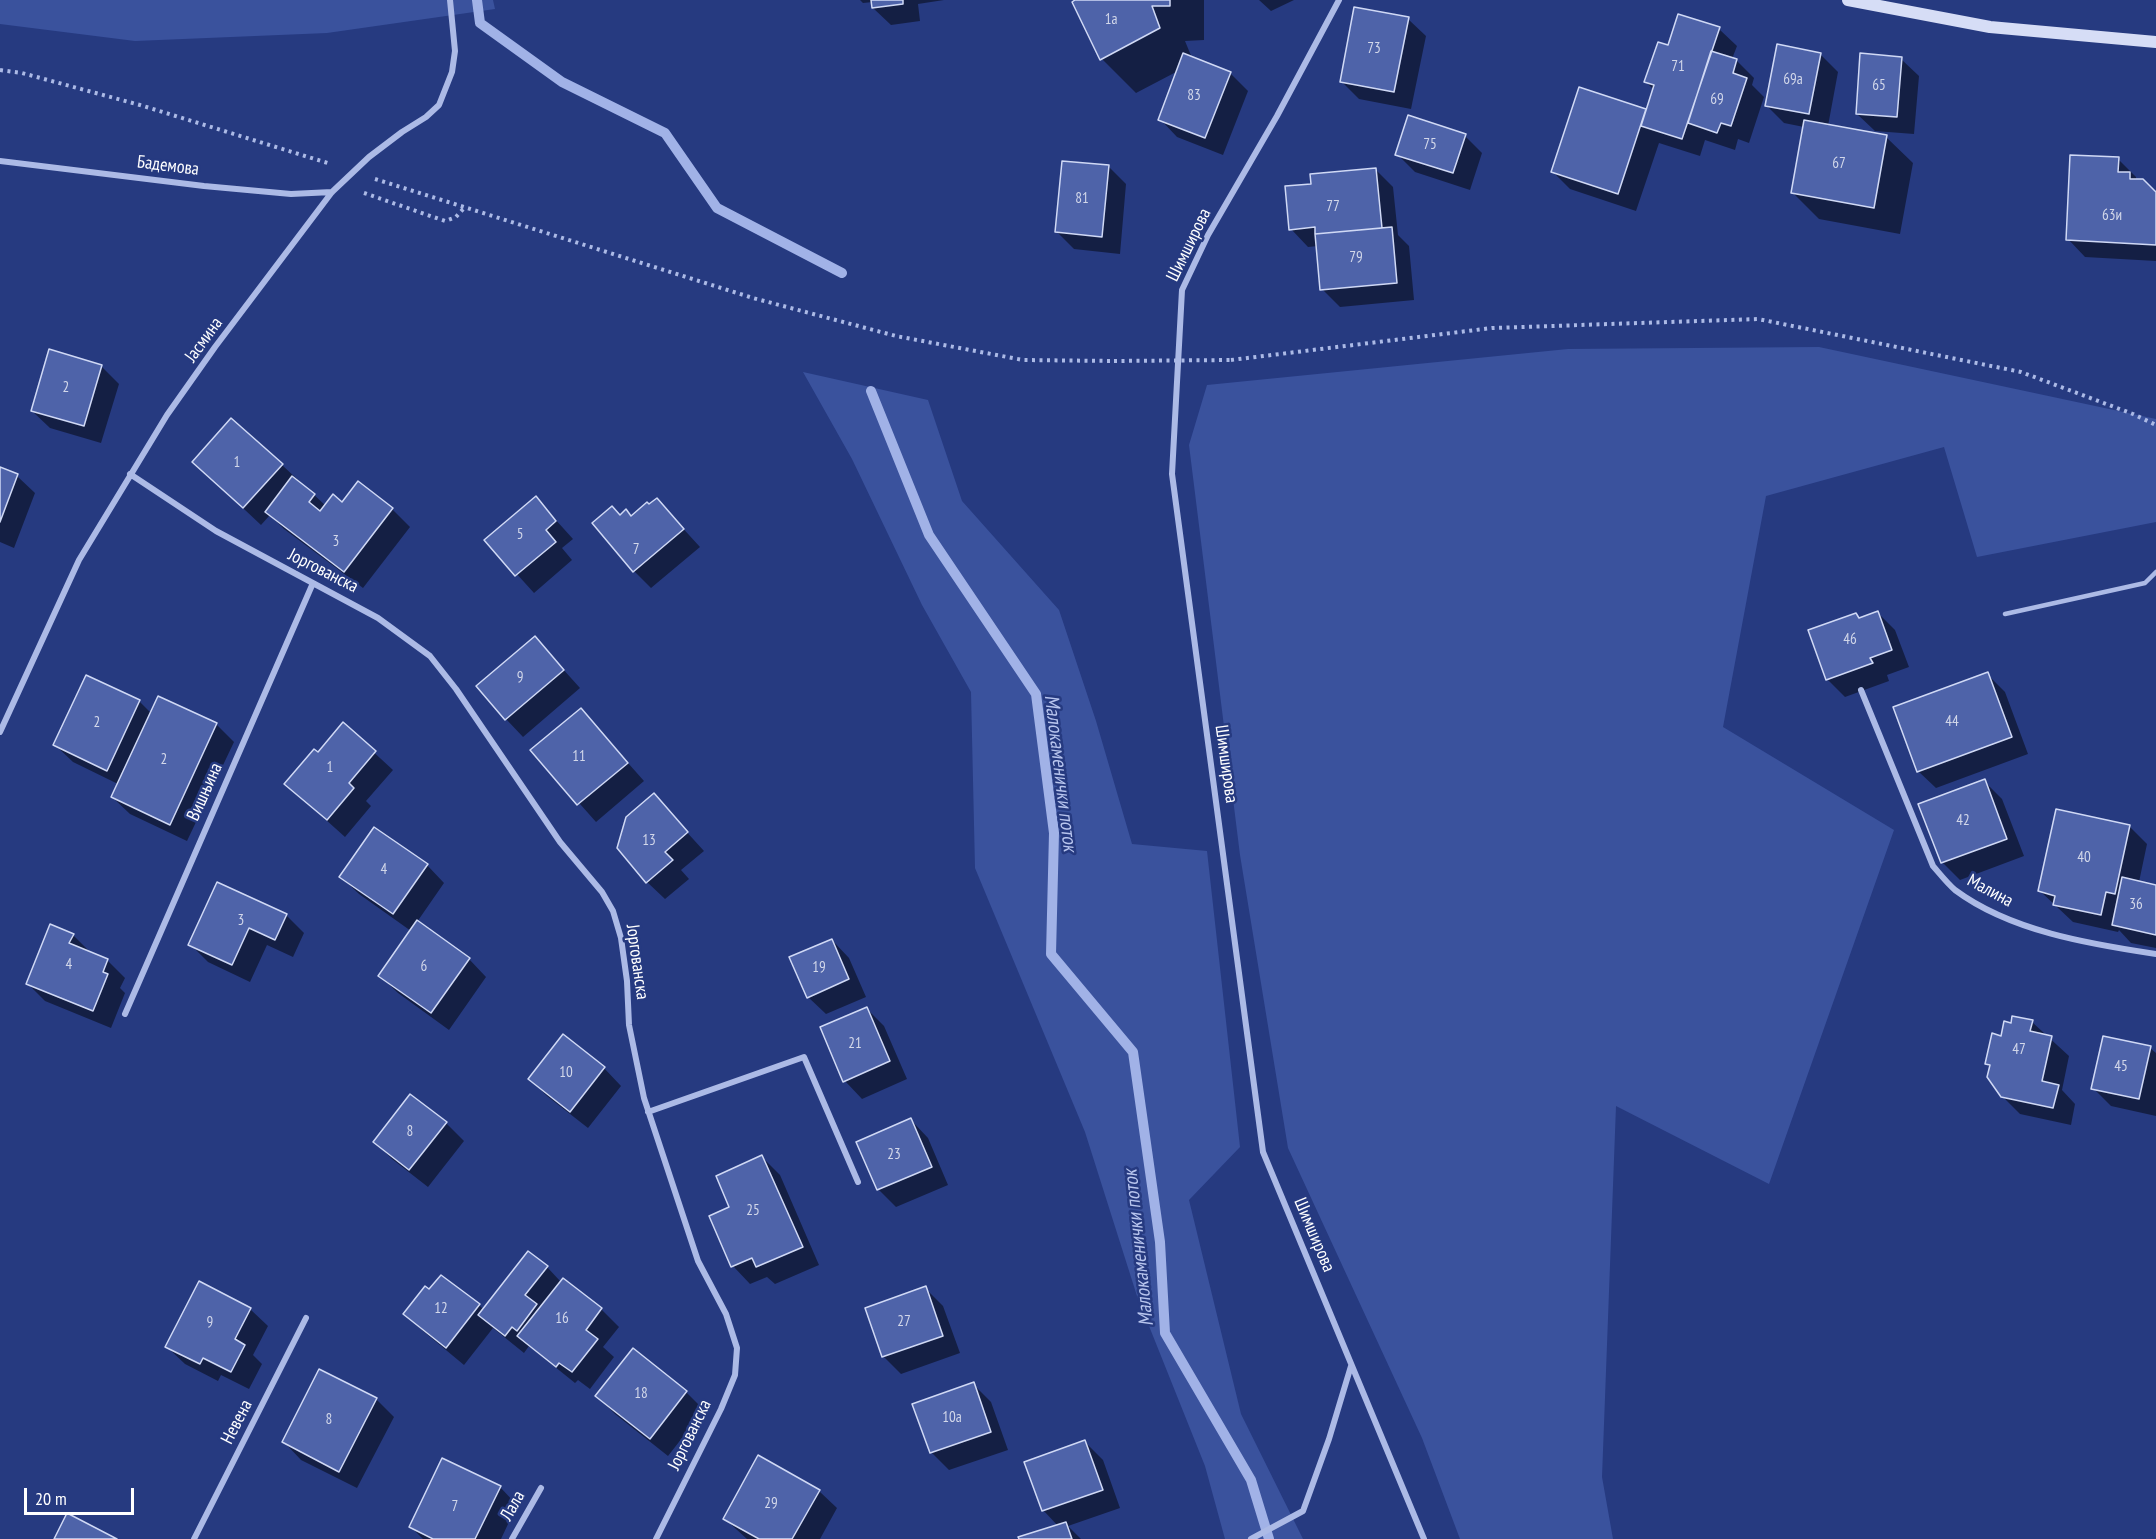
<!DOCTYPE html>
<meta charset="utf-8">
<style>
body{margin:0}
#map{position:relative;width:2156px;height:1539px;overflow:hidden;background:#263a80;font-family:"PT Sans Narrow",sans-serif}
canvas{display:block}
.scale{position:absolute;left:24px;top:1488px;width:110px;height:27px;box-sizing:border-box;border:3px solid #fff;border-top:0;padding-left:8px;font-size:18px;line-height:21px;white-space:nowrap;color:#fff;-webkit-text-stroke:4px #263a80;paint-order:stroke}
</style>
<div id="map">
<canvas width="2156" height="1539"></canvas>
<div class="scale">20 m</div>
</div>
<script>
const ctx = document.querySelector('canvas').getContext('2d');
ctx.lineJoin = 'round';
function fill(path, color) { ctx.fillStyle = color; ctx.fill(path, 'evenodd'); }
function strokePath(path, color, width, dash) { ctx.strokeStyle = color; ctx.lineWidth = width; ctx.lineCap = dash ? 'butt' : 'round'; ctx.setLineDash(dash || []); ctx.stroke(path); }
function label(font, color, halo, rows, align = 'center') {
  ctx.font = font + ' "PT Sans Narrow",sans-serif'; ctx.lineWidth = 5; ctx.setLineDash([]); ctx.textBaseline = 'middle'; ctx.strokeStyle = halo; ctx.fillStyle = color; for (const [text, x, y, turn = 0] of rows) {
    ctx.save(); ctx.translate(x, y); ctx.rotate((+turn || 0) * Math.PI / 180); ctx.textAlign = isNaN(turn) ? turn : align; if (halo) ctx.strokeText(text, 0, 0); ctx.fillText(text, 0, 0); ctx.restore();
  }
}
fill(new Path2D(`
 M0,0H493L495,9L327,33L135,41L0,24Z
 M1819,347L2156,419V522L1977,557L1944,447L1766,496L1723,727L1894,830L1769,1184L1616,1106L1602,1477L1613,1539H1460L1422,1438L1288,1148L1240,855L1189,445L1207,385L1568,349Z
 M803,372L928,400L962,501L1059,610L1096,721L1132,844L1207,851L1240,1147L1189,1200L1241,1414L1303,1539H1225L1205,1466L1137,1296L1085,1132L975,868L971,692L922,605L852,459Z`), '#3a529d');
fill(new Path2D(`
 M860,0H944L918,4L920,21L891,25L873,8V2L863,3Z
 M1079,0H1204V40L1185,41L1192,58L1230,73L1248,91L1223,155L1177,137L1160,119L1178,71L1136,93L1102,59Z
 M1259,0H1294L1271,11Z
 M1408,19L1426,36L1411,109L1359,99L1341,81Z
 M1719,29L1737,46L1732,59L1737,61L1754,78L1752,85L1764,97L1749,143L1738,139L1735,150L1705,140L1700,156L1659,143L1636,211L1570,189L1552,171L1580,89L1647,111L1654,90L1646,82L1668,47Z
 M1821,55L1838,72L1828,126L1886,137L1913,163L1900,234L1819,219L1792,192L1804,127L1784,123L1766,105Z
 M1901,59L1919,76L1914,134L1875,131L1857,114Z
 M1465,136L1482,153L1470,190L1415,172L1397,154Z
 M2118,159L2136,177V181L2156,194V261L2085,257L2068,239Z
 M1108,166L1126,184L1120,254L1074,249L1057,232Z
 M1375,169L1393,187L1398,235L1409,246L1414,300L1340,307L1322,289L1318,246L1308,247L1291,229L1312,185Z
 M101,366L119,384L101,443L50,428L32,411Z
 M194,462L282,465L326,506L343,504L392,509L410,527L363,588L284,529L270,515L261,525Z
 M0,469L17,476L35,493L14,548L0,542Z
 M536,498L573,539L562,548L572,560L534,593L486,540Z
 M657,500L700,547L651,588L634,571L620,517L632,518Z
 M1877,612L1895,630L1909,667L1887,675L1889,681L1845,697L1828,680L1810,631L1856,614L1860,619Z
 M535,638L580,688L523,737L506,719Z
 M1987,674L2005,692L2028,754L1936,788L1918,771Z
 M87,677L140,702L151,713L216,724L234,742L187,841L130,814L112,797L118,784L73,762L55,745Z
 M581,710L644,781L596,822L533,751Z
 M343,724L393,770L366,801L371,806L345,837L286,784L318,754Z
 M1984,781L2002,799L2024,856L1960,880L1942,862Z
 M653,795L704,851L681,870L689,879L665,899L647,882Z
 M2057,811L2130,827L2147,844L2139,882L2156,886V948L2131,943L2119,930L2118,932L2073,922L2040,891Z
 M427,865L444,883L417,922L469,959L486,977L449,1030L398,993L380,976L411,931L359,894L341,877Z
 M286,915L304,933L293,957L267,945L250,982L208,962L190,944Z
 M73,935L90,952L107,960L125,978L120,988L125,993L111,1028L45,1001L27,983Z
 M832,940L849,958L866,997L826,1014L808,997Z
 M866,1008L884,1026L907,1079L862,1099L845,1081Z
 M2032,1022L2069,1056L2062,1090L2075,1104L2071,1125L2020,1114L2002,1096L1991,1068L1987,1064L2012,1025Z
 M2150,1048L2156,1053V1116L2111,1106L2093,1088Z
 M604,1068L621,1086L588,1128L547,1096L530,1079Z
 M411,1096L446,1123L464,1141L428,1187L392,1159L375,1142Z
 M911,1120L928,1138L948,1185L896,1207L878,1189Z
 M762,1157L780,1175L819,1265L775,1284L767,1277L750,1284L733,1266L731,1208Z
 M547,1267L561,1282L563,1280L601,1309L619,1327L603,1347L614,1357L590,1389L578,1380L575,1383L529,1346L524,1353L493,1328L464,1365L423,1331L405,1314L479,1305L484,1310Z
 M925,1288L943,1306L960,1353L901,1374L883,1356Z
 M250,1309L268,1326L253,1355L262,1364L249,1389L221,1375L218,1381L185,1364L167,1347Z
 M633,1350L686,1392L704,1410L668,1456L615,1414L597,1396Z
 M973,1384L991,1402L1008,1450L949,1470L931,1452Z
 M376,1399L394,1417L357,1488L301,1460L284,1442Z
 M1085,1442L1103,1460L1120,1508L1068,1526L1081,1539H1021L1058,1526L1043,1510Z
 M500,1487L517,1505L501,1539H423L411,1527Z
 M819,1491L837,1508L820,1539H747L725,1519Z`), '#0007');
strokePath(new Path2D(`
 M477,0L480,23L562,82L665,133L717,208L842,273
 M871,391L929,535L1036,694L1054,833L1051,954L1133,1052L1160,1242L1165,1333L1251,1480L1269,1539`), '#a1b2e7', 10);
const building = new Path2D(`
 M871,0H903V4L872,8Z
 M1075,0H1170V6H1152L1160,28L1100,60L1072,2Z
 M1354,7L1409,17L1394,92L1340,82Z
 M1678,14L1720,27L1682,139L1641,126L1654,85L1644,82L1658,42L1668,45Z
 M1777,44L1821,53L1809,114L1765,106Z
 M1711,51L1737,59L1733,73L1747,78L1731,126L1721,123L1717,133L1688,123Z
 M1183,53L1231,72L1205,138L1158,120Z
 M1860,53L1902,57L1897,117L1856,114Z
 M1579,87L1646,109L1618,194L1551,172Z
 M1408,115L1466,134L1453,173L1395,155Z
 M1804,120L1887,135L1874,208L1791,193Z
 M2070,155L2119,157L2118,172H2130V179H2143L2156,192V245L2066,240Z
 M1062,161L1109,165L1102,237L1055,232Z
 M1376,168L1382,228L1315,234V227L1289,230L1285,186L1311,184L1310,174Z
 M1392,227L1397,283L1320,290L1315,234Z
 M49,349L102,365L84,426L31,411Z
 M231,418L283,464L243,508L192,462Z
 M0,467L18,474L0,522Z
 M292,476L315,494L309,502L320,511L333,494L342,502L358,481L393,508L344,572L265,512Z
 M536,496L556,521L546,530L556,542L515,576L484,540Z
 M657,498L684,529L633,572L592,523L612,506L620,515L626,509L631,516L647,502L649,504Z
 M1878,611L1892,650L1870,658L1873,663L1826,680L1808,630L1856,613L1859,618Z
 M535,636L564,670L505,720L476,686Z
 M1988,672L2012,737L1917,772L1893,707Z
 M86,675L140,700L107,771L53,745Z
 M158,696L217,723L170,825L111,797Z
 M581,708L628,763L577,805L530,750Z
 M343,722L376,751L349,783L354,788L327,820L284,784L314,749L318,752Z
 M1985,779L2007,839L1941,863L1918,804Z
 M654,793L688,832L665,852L673,860L646,883L617,848L626,817Z
 M2056,809L2130,825L2115,894L2106,892L2101,915L2053,905L2055,896L2038,891Z
 M374,827L428,864L393,914L339,877Z
 M2122,877L2156,885V935L2112,925Z
 M217,882L287,914L275,940L249,928L232,965L188,945Z
 M417,920L470,958L431,1013L378,976Z
 M50,924L74,934L69,943L108,959L103,972L108,974L93,1011L26,984Z
 M832,939L849,979L807,998L789,957Z
 M867,1007L890,1061L843,1082L820,1027Z
 M2012,1016L2033,1020L2030,1031L2052,1036L2042,1081L2059,1085L2053,1108L2001,1097L1987,1077L1990,1065L1985,1064L1992,1033L2001,1036L2004,1021L2011,1023Z
 M563,1034L605,1067L570,1112L528,1079Z
 M2103,1036L2151,1046L2139,1099L2091,1089Z
 M410,1094L447,1122L409,1170L373,1142Z
 M911,1118L932,1167L877,1190L856,1142Z
 M762,1155L803,1247L756,1267L752,1258L731,1267L709,1216L729,1207L716,1176Z
 M528,1251L548,1266L525,1295L537,1304L517,1331L512,1327L505,1336L478,1315Z
 M441,1275L480,1304L446,1348L403,1314L425,1286L429,1289Z
 M563,1278L602,1308L586,1330L598,1339L572,1372L559,1363L556,1367L517,1336Z
 M199,1281L251,1308L235,1339L245,1345L231,1372L203,1358L200,1364L165,1347Z
 M926,1286L943,1336L882,1357L865,1308Z
 M633,1348L687,1391L650,1439L595,1396Z
 M319,1369L377,1398L339,1472L282,1442Z
 M974,1382L991,1432L930,1453L912,1404Z
 M1085,1440L1103,1490L1042,1511L1024,1462Z
 M758,1455L820,1490L792,1539H759L723,1519Z
 M442,1458L501,1486L475,1539H433L409,1527Z
 M67,1513L117,1539H54Z
 M1066,1522L1072,1539H1019L1018,1537Z`);
fill(building, '#4e63a9');
strokePath(building, '#d0d9f5', 1.5);
strokePath(new Path2D(`
 M0,70L22,73L140,105L331,164
 M375,179L753,298L896,336L1023,360L1114,361
 M364,193L445,221L456,217L464,208
 M1231,360L1492,328L1758,319L2021,372L2133,414L2156,425`), '#acbae6', 4, [3, 4.5]);
strokePath(new Path2D(`
 M2005,614L2145,583L2156,572`), '#acbae6', 4.5);
strokePath(new Path2D(`
 M1339,0L1277,116L1208,235L1182,290L1172,474L1263,1152L1424,1539
 M0,161L204,186L291,194L332,192
 M130,474L216,531L378,618L430,656L456,689L560,842L602,892L613,911L621,938L627,981L629,1025L644,1098L698,1261L726,1314L737,1348L735,1375L721,1409L656,1539
 M1861,690L1933,866C1940,874 1947,883 1955,890C2010,931 2089,944 2156,954
 M0,732L79,560L167,415L215,347L332,192L369,157L402,132L426,117L439,105L452,72L455,51L450,0
 M125,1014L313,583
 M648,1112L804,1057L858,1182
 M194,1539L306,1318
 M512,1539L541,1488
 M1251,1539L1303,1511L1329,1439L1351,1366`), '#acbae6', 6);
strokePath(new Path2D(`
 M1848,0L1990,27L2156,42`), '#d6ddf6', 12);
strokePath(new Path2D(`
 M1114,361L1231,360`), '#acbae6', 4, [3, 4.5]);
label('15px', '#d3d8ea', null, [
 ["1a",1111,20],
 ["73",1374,49],
 ["71",1678,67],
 ["69a",1793,80],
 ["65",1879,86],
 ["83",1194,96],
 ["69",1717,100],
 ["75",1430,145],
 ["67",1839,164],
 ["81",1082,199],
 ["77",1333,207],
 ["63и",2112,216],
 ["79",1356,258],
 ["2",66,388],
 ["1",237,463],
 ["5",520,535],
 ["3",336,542],
 ["7",636,550],
 ["46",1850,640],
 ["9",520,678],
 ["44",1952,722],
 ["2",97,723],
 ["11",579,757],
 ["2",164,760],
 ["1",330,768],
 ["42",1963,821],
 ["13",649,841],
 ["40",2084,858],
 ["4",384,870],
 ["36",2136,905],
 ["3",241,921],
 ["4",69,965],
 ["6",424,967],
 ["19",819,968],
 ["21",855,1044],
 ["47",2019,1050],
 ["45",2121,1067],
 ["10",566,1073],
 ["8",410,1132],
 ["23",894,1155],
 ["25",753,1211],
 ["12",441,1309],
 ["16",562,1319],
 ["27",904,1322],
 ["9",210,1323],
 ["18",641,1394],
 ["10a",952,1418],
 ["8",329,1420],
 ["29",771,1504],
 ["7",455,1507]
]);
label('18px', '#fff', '#263a80', [
 ["Бадемова",168,166,7],
 ["Шимширова",1189,245,-64],
 ["Јасмина",204,340,-54],
 ["Јоргованска",323,571,27],
 ["Шимширова",1226,764,82],
 ["Вишњина",205,792,-66],
 ["Малина",1990,891,28],
 ["Јоргованска",637,962,82],
 ["Шимширова",1314,1235,67],
 ["Невена",237,1422,-63],
 ["Јоргованска",690,1435,-64],
 ["Лала",513,1506,-61]
]);
label('italic 20px', '#b8c5ee', '#263a80', [
 ["Малокаменички поток",1060,773,83],
 ["Малокаменички поток",1139,1248,-96]
]);
</script>
